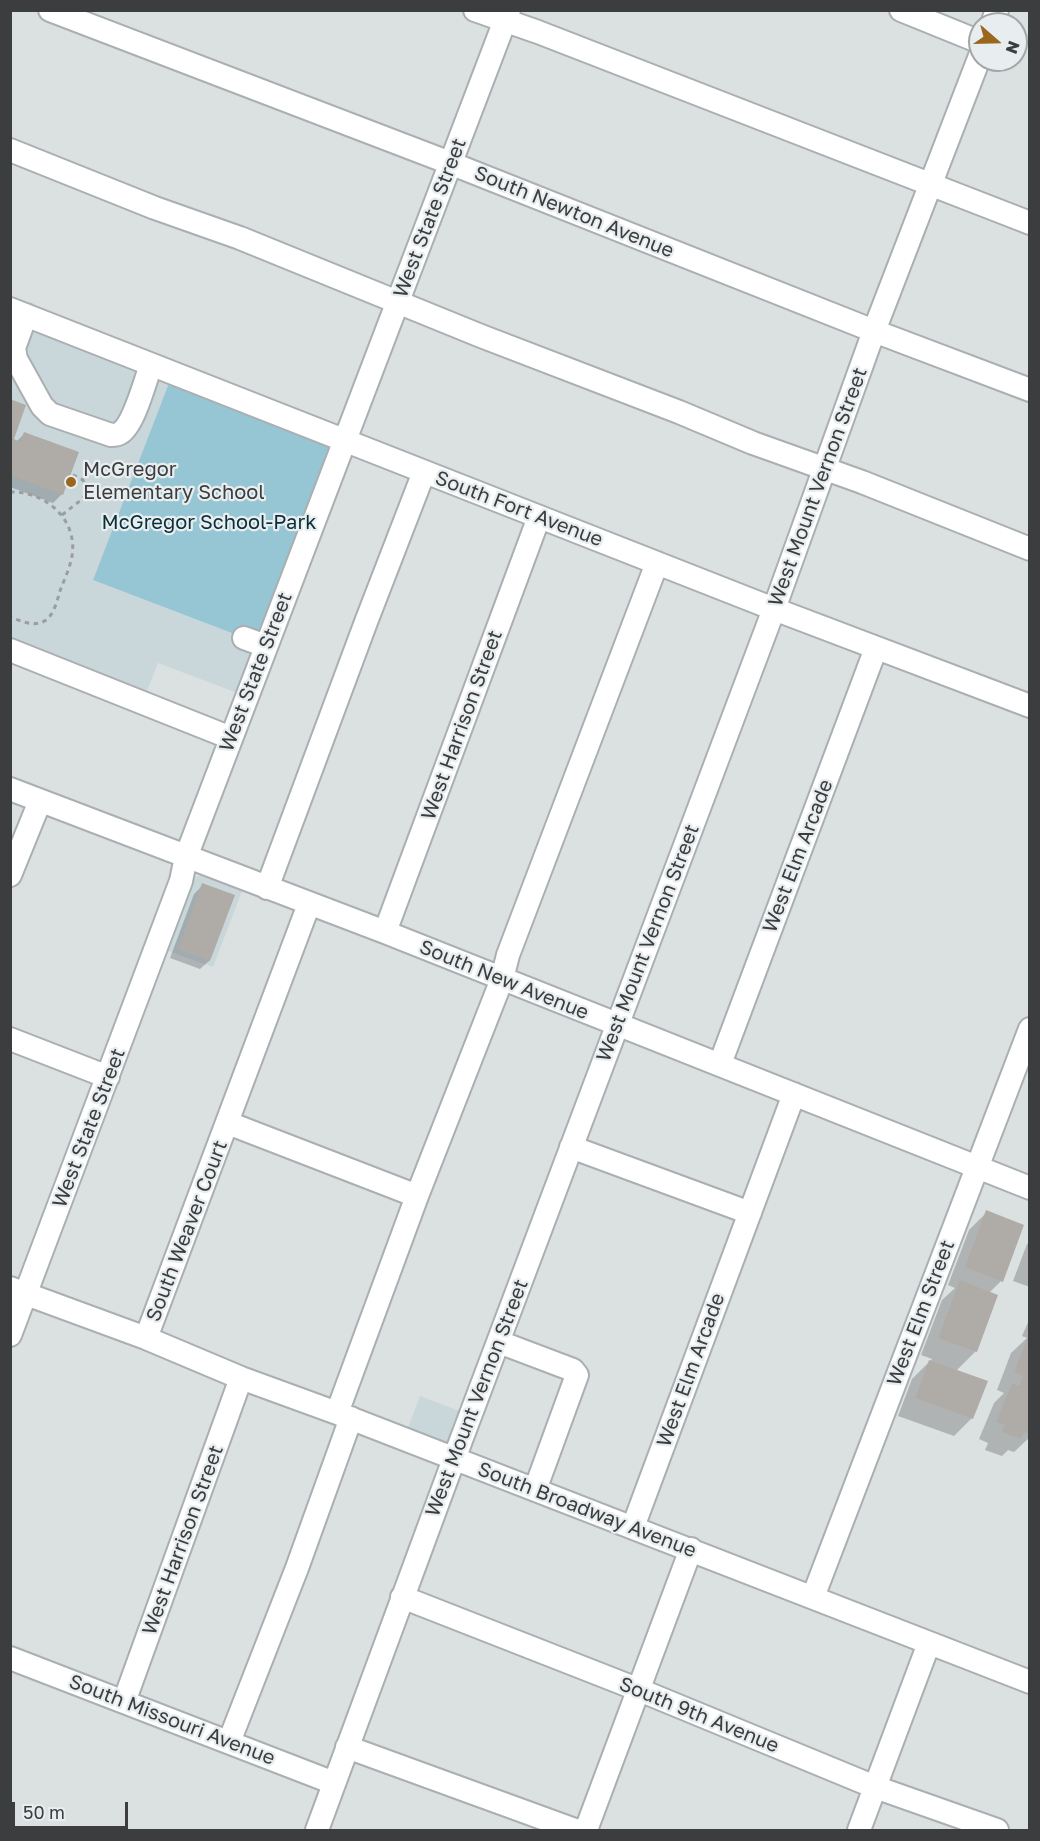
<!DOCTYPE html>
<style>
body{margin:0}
#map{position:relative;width:1040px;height:1841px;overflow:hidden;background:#dbe0e1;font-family:"Golos Text",sans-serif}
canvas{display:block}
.frame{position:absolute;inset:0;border:12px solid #3b3d3e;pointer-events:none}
.north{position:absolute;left:968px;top:12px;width:60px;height:60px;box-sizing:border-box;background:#e8edef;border:2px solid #a3a7a8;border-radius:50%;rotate:110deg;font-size:16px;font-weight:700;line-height:24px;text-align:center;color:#3b3d3e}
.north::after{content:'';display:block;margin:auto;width:21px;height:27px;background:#9b671d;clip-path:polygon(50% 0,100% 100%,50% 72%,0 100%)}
.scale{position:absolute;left:12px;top:1802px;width:116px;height:27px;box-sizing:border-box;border:3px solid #3b3d3e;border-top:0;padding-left:8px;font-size:18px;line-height:21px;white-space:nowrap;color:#3b3d3e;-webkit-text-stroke:4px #e8edef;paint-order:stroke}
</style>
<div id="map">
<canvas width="1040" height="1841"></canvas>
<div class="frame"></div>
<div class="north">N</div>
<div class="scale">50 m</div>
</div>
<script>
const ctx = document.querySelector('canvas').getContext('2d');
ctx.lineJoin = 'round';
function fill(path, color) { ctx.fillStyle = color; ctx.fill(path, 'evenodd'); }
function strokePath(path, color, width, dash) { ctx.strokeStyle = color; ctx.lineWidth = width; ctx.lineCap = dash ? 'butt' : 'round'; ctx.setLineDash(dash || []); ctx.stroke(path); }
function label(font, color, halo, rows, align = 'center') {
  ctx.font = font + ' "Golos Text",sans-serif'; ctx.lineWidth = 4.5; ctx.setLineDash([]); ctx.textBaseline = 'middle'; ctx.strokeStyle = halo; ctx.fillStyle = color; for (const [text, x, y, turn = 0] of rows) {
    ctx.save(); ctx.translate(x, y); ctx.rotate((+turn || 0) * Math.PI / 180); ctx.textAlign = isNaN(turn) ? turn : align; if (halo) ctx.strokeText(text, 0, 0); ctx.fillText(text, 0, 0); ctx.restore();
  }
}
fill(new Path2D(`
 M10,320L169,383L93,580L258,643L240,694L158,663L144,698L11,645Z
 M202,875L242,891L213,967L165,950L191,883L196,877Z
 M420,1396L462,1412L449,1441L443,1443L407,1430Z`), '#c9d7db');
fill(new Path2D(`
 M169,383L326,444L330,451L258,643L93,580Z`), '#96c5d4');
fill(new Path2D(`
 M10,401L12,440L16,442L24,434L62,494L53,503L10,487Z
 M203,885L233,896L209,961L200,969L170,958L194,894Z
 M987,1212L1001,1281L989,1293L976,1351L956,1371L972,1418L954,1436L898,1416L912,1379L932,1359L921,1355L942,1300L955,1288L948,1285L969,1230Z
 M1030,1241V1287L1013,1281L1027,1244Z
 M1030,1318V1437L1014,1452L1008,1450L1002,1456L985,1450L988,1443L979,1439L994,1403L1004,1393L997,1390L1011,1353L1027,1338L1022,1336Z`), '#0003');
fill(new Path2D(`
 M10,399L26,405L14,439L20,442L24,432L79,452L63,495L10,475Z
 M202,883L235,895L210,961L178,949Z
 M986,1210L1024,1225L1003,1282L965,1267Z
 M960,1280L998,1295L977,1352L938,1338Z
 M1030,1332V1434L1024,1432L1021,1439L1002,1432L1005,1425L996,1422L1012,1383L1019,1386L1023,1376L1014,1372Z
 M929,1360L988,1381L973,1419L915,1398Z`), '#afaca8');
const minor = new Path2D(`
 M50,10L450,163L874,331L1030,390
 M475,10L538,32L1030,223
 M901,10L980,42
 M992,24L997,10
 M10,150L155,208L240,238L481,336L679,412L753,443L862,482L1030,549
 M10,309L774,609L1030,706
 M26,315L14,348L16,359L42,406L50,414L111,435C113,435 117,435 120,433C134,425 145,381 151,365
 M244,638L266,646
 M10,650L231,738
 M10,789L385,932L1030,1188
 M10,875L40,801
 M267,888L366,622L424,472
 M385,932L539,517
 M10,1039L108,1077
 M720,1064L876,648
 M228,1123L417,1196
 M571,1147L750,1213
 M10,1288L146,1338L241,1378L337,1413L1030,1682
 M10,1335L181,881L186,857L509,10
 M146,1338L309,904
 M499,1342L573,1370L577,1375L535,1490
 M337,1413L417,1196L502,979L508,955L657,563
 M633,1527L794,1094
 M402,1597L637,1689L875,1787L997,1830
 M813,1597L1030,1029
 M10,1658L334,1783
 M124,1702L241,1378
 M229,1742L297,1568L351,1418
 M347,1747L575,1830
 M317,1830L454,1459L774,609L874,331L980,56
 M586,1830L691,1549
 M859,1830L929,1643`);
strokePath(minor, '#aaafb1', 26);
strokePath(new Path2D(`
 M10,492C46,491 78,520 72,556C70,568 64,580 60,591C57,601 54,614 46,620C35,628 21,621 10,617
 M62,515L81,500L87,493L83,480L71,474`), '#9a9e9f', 3, [4.5, 4.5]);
strokePath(minor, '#fff', 22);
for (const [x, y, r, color] of [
 [71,482,6,"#9b671d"]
]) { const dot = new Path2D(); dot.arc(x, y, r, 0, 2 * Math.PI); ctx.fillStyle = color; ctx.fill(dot); strokePath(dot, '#e8edef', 2); }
label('20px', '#3b3d3e', '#e8edef', [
 ["South Newton Avenue",574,212,22],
 ["West State Street",430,218,-69],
 ["West Mount Vernon Street",818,487,-70],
 ["South Fort Avenue",519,509,21],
 ["West State Street",256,672,-69],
 ["West Harrison Street",462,725,-70],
 ["West Elm Arcade",798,856,-69],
 ["West Mount Vernon Street",648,943,-69],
 ["South New Avenue",504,980,22],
 ["West State Street",89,1128,-69],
 ["South Weaver Court",187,1231,-69],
 ["West Elm Street",921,1313,-69],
 ["West Elm Arcade",691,1370,-70],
 ["West Mount Vernon Street",477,1398,-69],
 ["South Broadway Avenue",587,1510,21],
 ["West Harrison Street",183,1540,-70],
 ["South 9th Avenue",699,1715,22],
 ["South Missouri Avenue",172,1720,21]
]);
label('20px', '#3b3d3e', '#e8edef', [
 ["McGregor",83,470],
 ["Elementary School",83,493]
], 'left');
label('20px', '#0a2f39', '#e8edef', [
 ["McGregor School-Park",209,523]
]);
</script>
